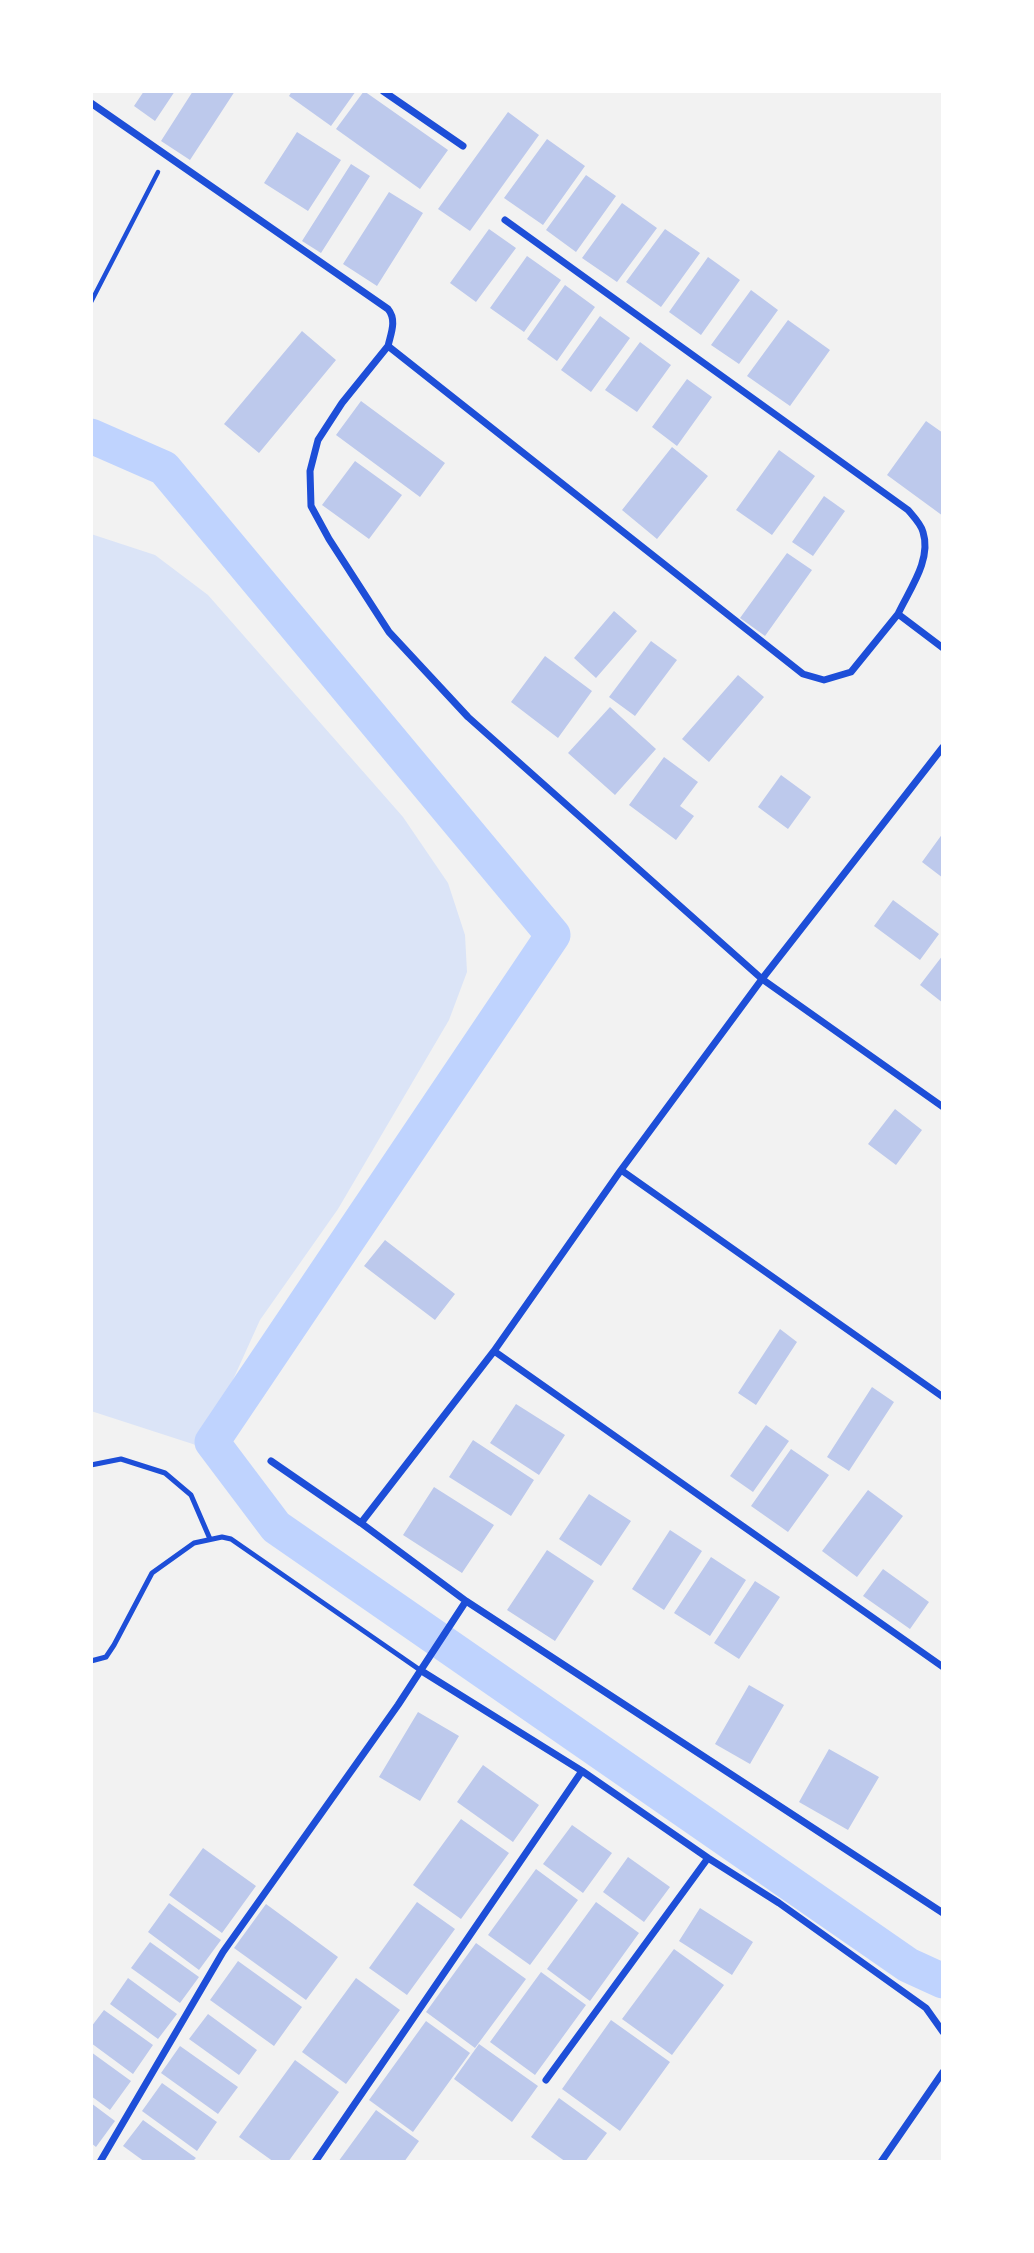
<!DOCTYPE html>
<style>
body{margin:0}
#map{position:relative;width:1034px;height:2253px;overflow:hidden;background:#f2f2f2;font-family:"Open Sans",sans-serif}
canvas{display:block}
.frame{position:absolute;inset:0;border:93px solid #fff;pointer-events:none}
</style>
<div id="map">
<canvas width="1034" height="2253"></canvas>
<div class="frame"></div>
</div>
<script>
const ctx = document.querySelector('canvas').getContext('2d');
ctx.lineJoin = 'round';
function fill(path, color) { ctx.fillStyle = color; ctx.fill(path, 'evenodd'); }
function strokePath(path, color, width, dash) { ctx.strokeStyle = color; ctx.lineWidth = width; ctx.lineCap = dash ? 'butt' : 'round'; ctx.setLineDash(dash || []); ctx.stroke(path); }
fill(new Path2D(`
 M91,534L155,555L208,595L403,817L448,883L465,935L467,972L449,1020L338,1209L260,1320L217,1415L205,1448L91,1411Z`), '#dbe4f7');
strokePath(new Path2D(`
 M91,436L164,468L553,935L212,1442L276,1527L908,1965L943,1981`), '#bfd3fe', 35);
fill(new Path2D(`
 M144,91H175L155,121L134,106Z
 M193,91H235L190,160L161,141Z
 M292,91H356L331,126L289,96Z
 M364,91L448,150L420,189L336,129Z
 M508,112L539,135L470,231L438,209Z
 M297,132L341,160L308,211L264,183Z
 M547,139L585,166L543,225L504,198Z
 M351,164L370,176L321,253L302,241Z
 M586,175L616,196L576,252L546,230Z
 M389,192L423,213L377,286L343,264Z
 M622,203L657,228L617,282L582,258Z
 M489,229L516,248L476,302L450,283Z
 M665,229L700,253L661,307L626,282Z
 M527,256L561,280L524,332L490,308Z
 M708,257L740,280L701,335L669,312Z
 M565,285L595,307L557,361L527,339Z
 M751,290L778,310L739,364L711,345Z
 M600,316L630,338L591,392L561,370Z
 M788,320L830,350L790,406L747,376Z
 M302,331L336,360L259,453L224,424Z
 M640,342L671,365L637,412L605,390Z
 M687,379L712,397L677,446L652,427Z
 M361,401L445,463L420,497L336,435Z
 M926,421L943,433V516L887,475Z
 M672,447L708,476L657,539L622,510Z
 M779,450L815,476L772,535L736,510Z
 M355,461L402,495L369,539L322,505Z
 M824,496L845,511L813,556L792,542Z
 M787,553L812,570L765,636L740,618Z
 M614,611L637,631L596,678L574,658Z
 M651,641L677,660L635,716L609,697Z
 M545,656L592,691L558,738L511,702Z
 M738,675L764,697L709,762L682,739Z
 M610,707L656,749L615,795L568,753Z
 M664,757L698,782L680,806L694,816L676,840L629,805Z
 M781,775L811,797L788,829L758,807Z
 M943,833V878L922,862Z
 M893,900L939,934L920,960L874,926Z
 M943,955V1003L920,985Z
 M895,1109L922,1130L896,1165L868,1144Z
 M385,1240L455,1294L435,1320L364,1266Z
 M780,1329L797,1342L756,1405L738,1393Z
 M872,1387L894,1402L849,1471L827,1457Z
 M516,1404L565,1435L539,1475L490,1443Z
 M766,1425L789,1441L753,1492L730,1476Z
 M473,1440L534,1480L511,1516L449,1477Z
 M791,1449L829,1475L788,1532L751,1506Z
 M434,1487L494,1525L462,1573L403,1535Z
 M868,1490L903,1516L857,1577L822,1551Z
 M589,1494L631,1521L601,1566L559,1539Z
 M670,1530L702,1551L664,1610L632,1589Z
 M547,1550L594,1581L555,1641L507,1610Z
 M711,1557L746,1580L710,1636L674,1613Z
 M883,1569L929,1602L910,1629L863,1596Z
 M755,1581L780,1597L739,1659L714,1643Z
 M749,1685L784,1705L750,1764L715,1744Z
 M418,1712L459,1736L420,1801L379,1777Z
 M829,1749L879,1777L848,1830L799,1802Z
 M483,1765L539,1805L513,1842L457,1802Z
 M461,1819L509,1853L461,1919L413,1885Z
 M572,1825L612,1853L583,1893L543,1864Z
 M203,1848L256,1886L222,1933L169,1895Z
 M628,1857L670,1887L644,1922L603,1892Z
 M536,1869L578,1900L530,1965L488,1935Z
 M417,1902L455,1929L407,1995L369,1968Z
 M596,1902L639,1933L590,2001L547,1969Z
 M169,1903L221,1940L199,1970L148,1932Z
 M266,1904L338,1957L306,2000L234,1948Z
 M700,1908L753,1942L732,1975L679,1941Z
 M150,1942L199,1977L180,2003L131,1968Z
 M476,1943L526,1979L475,2048L426,2012Z
 M674,1949L724,1985L672,2055L622,2019Z
 M238,1961L302,2007L274,2046L210,2000Z
 M541,1972L586,2005L535,2075L490,2042Z
 M128,1978L177,2014L158,2039L110,2004Z
 M356,1978L400,2010L346,2084L302,2052Z
 M104,2010L153,2045L133,2074L91,2043V2027Z
 M208,2014L257,2050L239,2075L189,2039Z
 M611,2020L670,2062L620,2131L562,2089Z
 M426,2021L470,2053L413,2132L369,2100Z
 M479,2044L538,2086L512,2122L454,2079Z
 M180,2046L238,2087L218,2114L161,2073Z
 M91,2052L131,2081L110,2110L91,2096Z
 M295,2060L339,2092L288,2162H274L239,2137Z
 M162,2083L217,2122L197,2151L142,2111Z
 M559,2098L607,2133L585,2162H566L531,2137Z
 M91,2103L115,2121L96,2147L91,2143Z
 M376,2110L419,2141L404,2162H338Z
 M143,2120L196,2158L192,2162H145L123,2146Z`), '#bdc9ec');
strokePath(new Path2D(`
 M91,302L158,172`), '#1d4ed8', 4.5);
strokePath(new Path2D(`
 M91,1465L121,1459L165,1473L191,1495L210,1539
 M91,1661L106,1657L114,1645L152,1573L194,1543L222,1537L231,1539L420,1670`), '#1d4ed8', 5);
strokePath(new Path2D(`
 M383,91L463,146
 M91,103L388,309C397,320 391,333 388,346L803,674L824,680L851,672L898,614L943,648
 M505,220L908,510C913,516 921,524 923,532C932,560 909,590 898,614
 M388,346L342,403L318,440L310,471L311,506L329,539L389,632L468,717L762,979L943,1107
 M943,747L762,979L621,1170L494,1351L943,1667
 M621,1170L943,1397
 M271,1461L361,1523L466,1601L943,1913
 M361,1523L494,1351
 M420,1670L582,1771L708,1858L779,1903L926,2008L943,2032
 M546,2080L708,1858
 M100,2162L223,1952L398,1705L466,1601
 M315,2162L582,1771
 M881,2162L943,2072`), '#1d4ed8', 7);
</script>
